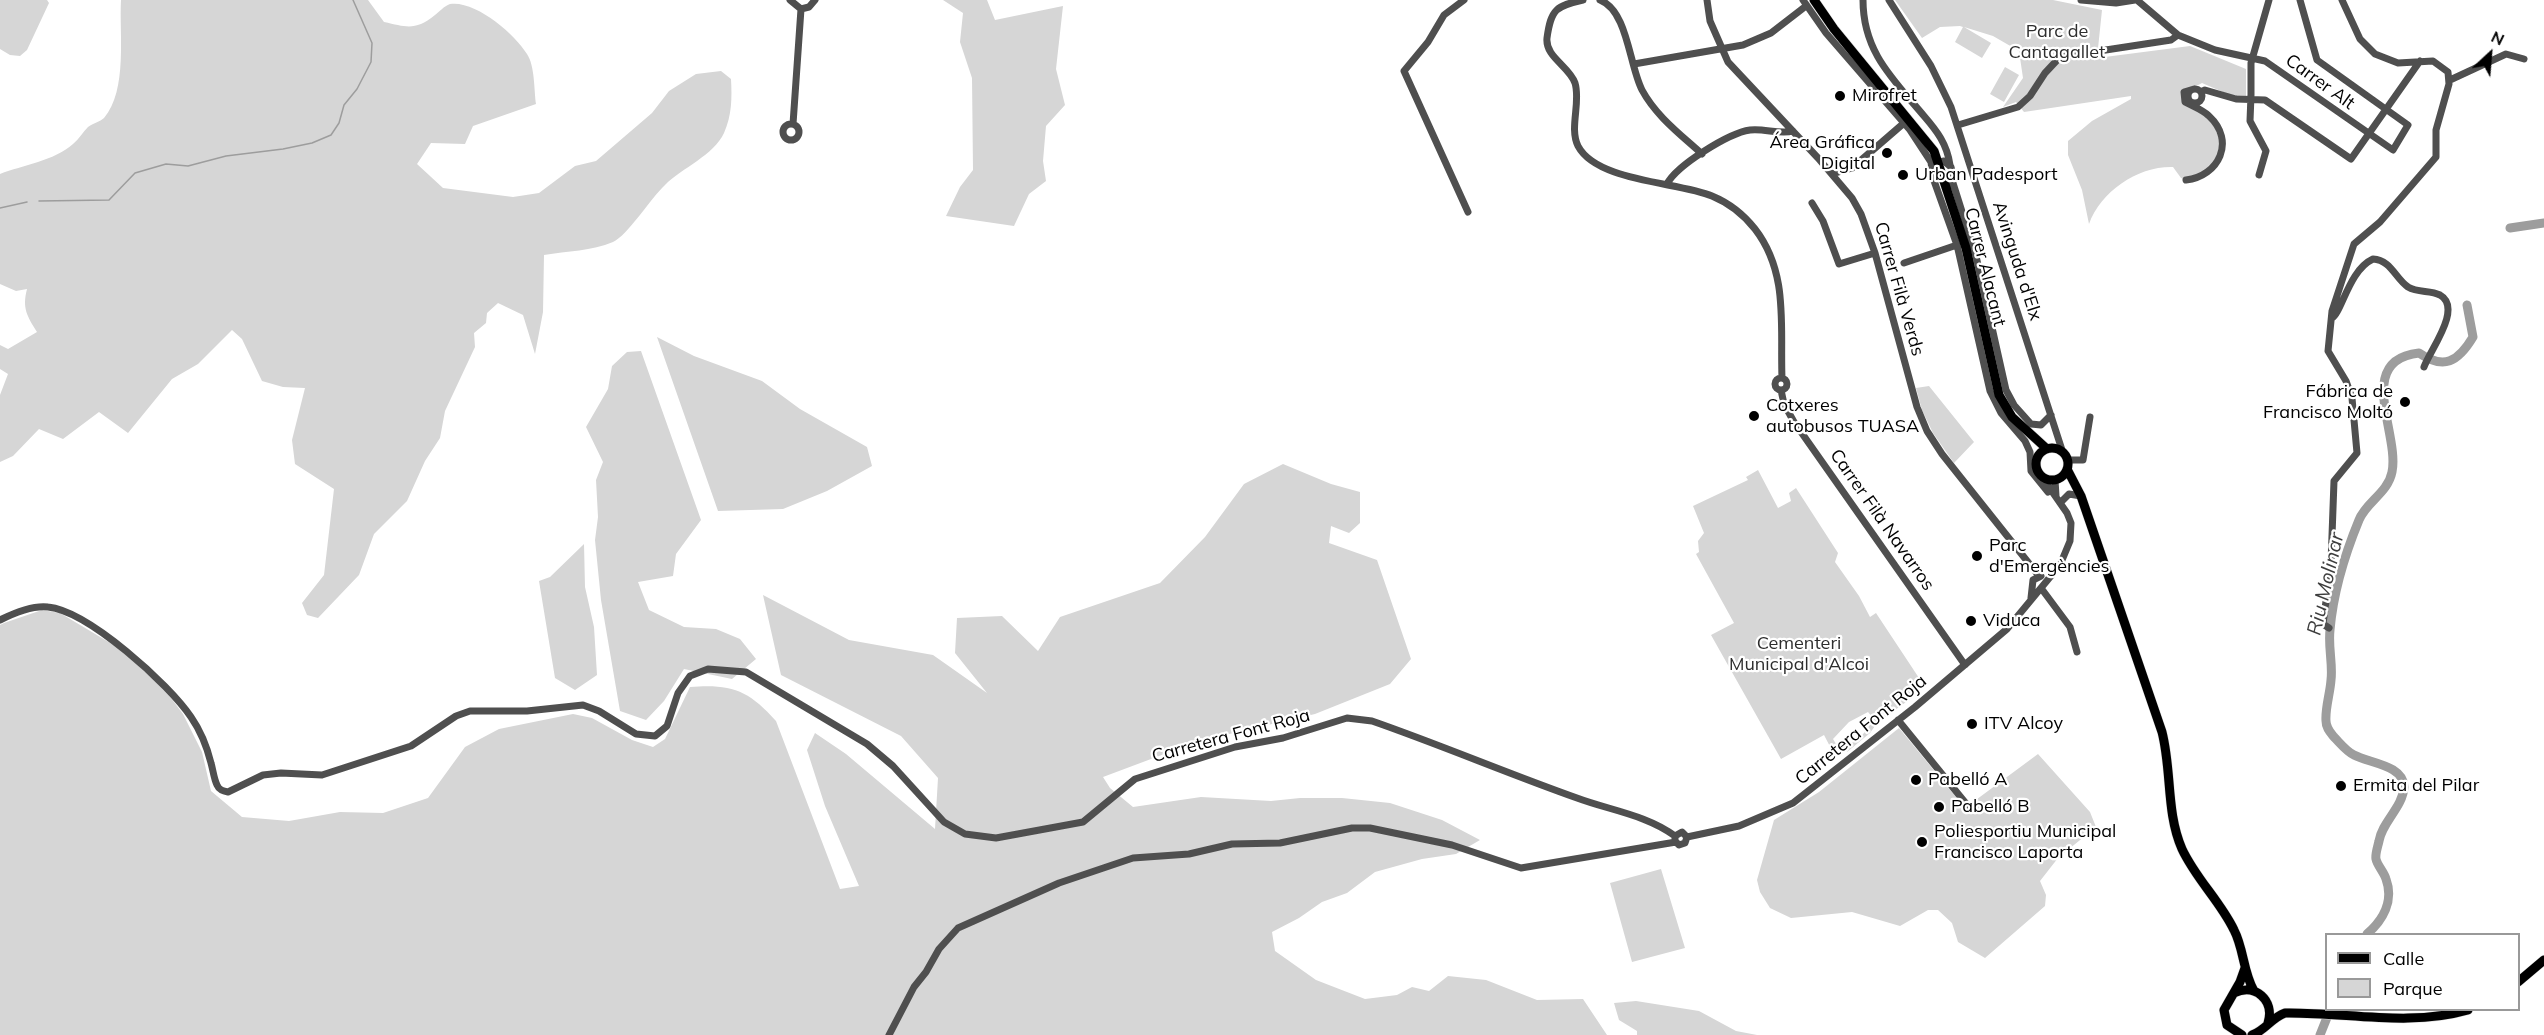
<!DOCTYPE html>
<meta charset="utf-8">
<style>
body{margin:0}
#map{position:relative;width:2544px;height:1035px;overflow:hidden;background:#fff;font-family:Mulish,sans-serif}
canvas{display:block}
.legend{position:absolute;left:2325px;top:933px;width:195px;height:78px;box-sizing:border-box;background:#fff;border:2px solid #999;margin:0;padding:8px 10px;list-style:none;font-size:18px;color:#000}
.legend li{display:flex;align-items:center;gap:12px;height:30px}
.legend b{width:30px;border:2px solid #999}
.north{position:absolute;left:2460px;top:24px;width:60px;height:60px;-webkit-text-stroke:4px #fff;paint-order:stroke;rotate:26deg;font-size:16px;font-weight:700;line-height:24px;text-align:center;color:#000}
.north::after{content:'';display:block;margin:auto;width:21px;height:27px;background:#000;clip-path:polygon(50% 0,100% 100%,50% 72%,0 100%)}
</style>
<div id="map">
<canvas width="2544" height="1035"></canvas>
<ul class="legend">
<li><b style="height:8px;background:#000"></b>Calle</li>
<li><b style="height:16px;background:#d6d6d6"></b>Parque</li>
</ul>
<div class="north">N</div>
</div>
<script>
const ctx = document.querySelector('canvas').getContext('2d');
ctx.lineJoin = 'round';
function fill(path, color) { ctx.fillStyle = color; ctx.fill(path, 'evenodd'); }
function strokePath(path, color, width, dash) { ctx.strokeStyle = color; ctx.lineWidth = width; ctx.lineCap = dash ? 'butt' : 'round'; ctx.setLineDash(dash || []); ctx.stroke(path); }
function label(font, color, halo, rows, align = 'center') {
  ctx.font = font + ' Mulish,sans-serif'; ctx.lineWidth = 4.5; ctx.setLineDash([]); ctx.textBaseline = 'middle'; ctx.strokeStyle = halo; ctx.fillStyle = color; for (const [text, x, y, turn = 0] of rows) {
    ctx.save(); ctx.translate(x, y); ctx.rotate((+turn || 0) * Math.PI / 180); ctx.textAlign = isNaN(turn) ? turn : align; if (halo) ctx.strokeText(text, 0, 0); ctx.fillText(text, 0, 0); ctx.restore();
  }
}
fill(new Path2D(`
 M0,0H47L49,3L27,50L20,56L10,55L0,49Z
 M121,0H368L384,22C407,27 415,31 435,15C439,12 444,6 450,4C475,0 515,34 527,54C535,66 534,90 536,104L473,126L465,144L431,143L417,164L443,188L513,197L539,193L575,166L596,161L652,113L669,91L696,74L721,71L731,79C732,98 732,115 724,133C714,155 682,168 665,185C651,198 627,236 613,242C592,251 567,251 544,255L543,312L535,354L523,315L498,303L487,313L486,323L474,333L475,347L445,411L440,438L425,461L407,501L374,534L359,575L318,618L307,615L302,603L324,575L334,489L295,464L292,440L305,388L283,387L262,381L242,339L232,330L198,364L172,379L128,433L99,412L63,439L39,429L13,456L0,462V395L8,374L0,369V345L8,349L37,332C27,316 22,308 27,289L16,291L0,284V174C23,165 54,161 73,144C79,139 83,132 88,127C93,123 100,122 104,118C128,90 119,33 121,0Z
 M943,0H987L995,20L1063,6L1056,69L1065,105L1046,126L1043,161L1046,181L1029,194L1014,226L946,216L960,187L973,170L972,78L960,42L963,13Z
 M1895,0H2053L2102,10L2097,58L2190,46L2246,69V96L2230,95L2202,83L2187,91L2185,98L2211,119L2221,143L2218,156L2201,174L2186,180L2181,178L2173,167C2138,166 2101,191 2089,224L2082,190L2068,155V141L2092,121L2131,99V96L2024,112L2016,102L2003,107L2023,78L2019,51L1993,36L1964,27L1991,43L1982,58L1955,42L1963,27L1960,26L1940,27L1922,38Z
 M2005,67L2019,75L2004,102L1990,94Z
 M657,337L694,356L762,381L800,409L867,447L872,466L827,491L783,509L718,511Z
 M641,351L701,520L676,554L673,576L638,582L649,610L684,627L716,629L740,639L756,659L732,679L684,669L664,701L646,720L620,711L601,600L595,540L598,517L596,480L603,462L586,427L608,389L612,366L627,352Z
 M1929,386L1974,442L1954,463L1933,433L1922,410L1916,388Z
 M1283,464L1331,484L1360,492V523L1349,533L1331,526L1329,543L1377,560L1411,659L1390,684L1315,714L1199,741L1103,777L1110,788L1133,807L1201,797L1271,801L1300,798H1342L1390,803L1442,820L1480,840L1456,854L1422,859L1375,872L1347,893L1322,902L1299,918L1272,932L1275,951L1316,980L1365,999L1397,995L1412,987L1429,991L1448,976L1486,980L1537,1000L1583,999L1607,1035H0V625L4,623L42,610L60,613L117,647L148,674L171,698L183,714L202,752L211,791L242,817L289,821L340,812L383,813L428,798L465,747L499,729L573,714L592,718L632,740L653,747L665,739L690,687C732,684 748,690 776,721L840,889L859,886L825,806L807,750L815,733L846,754L935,829L938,778L901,736L781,675L763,595L849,640L933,655L987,693L955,653L957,618L1002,616L1038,651L1060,617L1160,583L1205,537L1244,484Z
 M1758,470L1778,508L1791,501L1789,493L1796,488L1838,553L1835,562L1859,596L1870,617L1876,613L1919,678L1913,697L1877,723L1870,733L1847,752L1844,746C1858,742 1867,732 1873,718L1868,712L1849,722L1833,739L1838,747L1835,756L1824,735L1781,759L1711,635L1734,623L1696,554L1699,552L1698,541L1704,533L1693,506L1748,480L1746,477Z
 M584,544L585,587L594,627L597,675L575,690L555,678L539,581L550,577Z
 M1899,728L1965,808L2038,754L2090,812L2096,827L2058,858L2040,881L2046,895L2045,906L1985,958L1958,942L1952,923L1938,910H1928L1900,926L1852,912L1791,918L1770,908L1760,892L1757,880L1774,820L1819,792Z
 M1661,869L1685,948L1632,962L1610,883Z
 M1636,1001L1699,1011L1736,1031L1757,1035H1637V1031L1619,1020L1614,1003Z`), '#d6d6d6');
strokePath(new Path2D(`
 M39,201L109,200L135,173L166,164L188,166L226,156L283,149L312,143L331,135L339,123L344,105L357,89L371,62L372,43L353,0
 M0,208L27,202`), '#9d9d9d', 1.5);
strokePath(new Path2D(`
 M2510,228L2544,223
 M2367,934C2383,920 2394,901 2386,879C2384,872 2377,865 2376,859C2375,854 2378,846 2379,841C2382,822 2403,807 2404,787C2404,765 2369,763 2354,755C2346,751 2340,743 2334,737C2330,732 2326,728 2326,721C2325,708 2330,694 2331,680C2333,664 2328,647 2330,630C2333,594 2345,554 2359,520C2366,502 2388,493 2392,472C2400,434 2354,360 2419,353C2444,370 2458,362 2473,337L2467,305
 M2320,1035L2330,1010`), '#9d9d9d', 9);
const major = new Path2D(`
 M1814,0L1834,29L1934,151L1966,248L1999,395L2012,417L2047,449
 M2036 464a16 16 0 1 1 32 0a16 16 0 1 1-32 0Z
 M2067,469L2081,496L2162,732C2172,771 2166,813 2182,849C2196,879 2220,901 2234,930C2244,949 2243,972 2254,991
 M2518,982L2544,960
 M2234,993C2255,983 2275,1000 2268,1023
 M2242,1035L2227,1025L2224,1010L2240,982L2245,968
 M2252,1035C2266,1030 2271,1018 2285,1013C2346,1012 2409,1027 2468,1010`);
strokePath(major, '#dbdbdb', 10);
strokePath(new Path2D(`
 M790,0L801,9L809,7L815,0
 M1464,0L1444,15L1428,42L1404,71L1468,212
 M1583,0C1556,6 1551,9 1547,38C1545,57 1569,66 1575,83C1581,102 1569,128 1578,146C1597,182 1679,182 1712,196C1729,203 1744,215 1755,229C1789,273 1780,326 1782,378
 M1600,0C1628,11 1629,65 1642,90C1656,116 1680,134 1702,154
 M1707,0L1710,21L1728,62L1818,158L1852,198L1861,214L1875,253L1917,407L1927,431L1942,454L2039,576
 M1803,0L1826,33L1910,130L1931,162L1933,178L1957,245L1990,391L2001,413L2025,441L2030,452L2031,471L2048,492
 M1863,0C1863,52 1893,79 1924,116C1937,131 1947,144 1950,165
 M1889,0L1931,66L1951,107L2063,453
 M2081,0L2116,3L2135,0
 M2137,0L2178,35L2215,50L2265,61L2393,150L2408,125L2317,60L2300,0
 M1634,64L1743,45L1771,33L1806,6
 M2450,80L2506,54L2524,59
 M2188 96a7 7 0 1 1 14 0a7 7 0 1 1-14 0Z
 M2201,92L2205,90L2236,99L2265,100L2351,159L2420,61
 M783 132a8 8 0 1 1 16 0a8 8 0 1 1-16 0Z
 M793,124L801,9
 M1958,125L2018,107L2030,96L2045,73L2060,57L2171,40L2178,35
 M1936,163L1944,161L1951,167L1954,179L1950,186
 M1832,174L1852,168L1904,123
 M2259,175L2266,151L2250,121L2251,95V63L2269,0
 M2186,180C2219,176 2236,141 2209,116C2203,110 2192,106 2185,102L2184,92L2194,89
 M1953,183L1976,256L2006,390L2014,405L2031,424L2041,425L2051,415
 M1667,184C1677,165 1729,133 1750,130C1764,128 1780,135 1793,131
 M1812,203L1823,221L1839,264L1875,253
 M1904,263L1957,245
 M2332,318C2342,312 2349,270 2373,259C2391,260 2395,278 2408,287C2418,293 2430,290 2440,295C2463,308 2430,350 2424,367
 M1775 384a6 6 0 1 1 12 0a6 6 0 1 1-12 0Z
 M1781,390L1784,404L1794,422L1965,665
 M2067,460H2083L2090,417
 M2055,480L2056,496
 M2061,502L2069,494L2081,496
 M2041,588L2070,627L2077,652
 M2031,598L2033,580L2041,576
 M0,620C14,613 32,605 48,607C88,611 169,684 191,717C200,730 207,747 211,763C213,770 214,779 217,785C219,790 223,791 228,792L263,775L281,773L322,775L411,746L456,716L470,711H527L583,705L599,711L636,734L655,736L667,726L678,693L690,676L708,669L746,672L867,744L893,766L944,822L965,834L996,838L1083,822L1135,779L1235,747L1283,738L1347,718L1372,721C1441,745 1509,774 1577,798C1609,810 1647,815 1675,836V841L1679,845L1685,843L1687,837
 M2329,628L2323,624L2331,563L2334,481L2357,453L2352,398L2346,381L2328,351L2332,311L2354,244L2380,222L2436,157V130L2449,84L2448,72L2433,61L2398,63L2375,54L2360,39L2342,0
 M1898,720L1968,806
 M1675,836L1682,832L1687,837L1739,826L1793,803L1915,707L2007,629L2060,565L2070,541L2071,523L2067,513L2042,477
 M889,1035L914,987L926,972L939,949L958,928L1059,883L1133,858L1189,854L1232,844L1280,843L1352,828H1370L1452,845L1521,868L1676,842`), '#4f4f4f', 7);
strokePath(major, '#000', 9);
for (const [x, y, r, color] of [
 [1840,96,6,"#000"],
 [1887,153,6,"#000"],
 [1903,175,6,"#000"],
 [2405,402,6,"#000"],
 [1754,416,6,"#000"],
 [1977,556,6,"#000"],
 [1971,621,6,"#000"],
 [1972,724,6,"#000"],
 [1916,780,6,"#000"],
 [2341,786,6,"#000"],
 [1939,807,6,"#000"],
 [1922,842,6,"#000"]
]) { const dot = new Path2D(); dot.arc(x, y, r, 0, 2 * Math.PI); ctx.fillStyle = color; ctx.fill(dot); strokePath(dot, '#fff', 2); }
label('18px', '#2d2d2d', '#fff', [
 ["Parc de",2057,32],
 ["Cantagallet",2057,53],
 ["Cementeri",1799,644],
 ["Municipal d'Alcoi",1799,665]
]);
label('18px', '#000', '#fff', [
 ["Carrer Alt",2320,82,36],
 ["Avinguda d'Elx",2017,261,72],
 ["Carrer Alacant",1985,267,76],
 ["Carrer Filà Verds",1899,289,74],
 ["Carrer Filà Navarros",1882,520,55],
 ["Carretera Font Roja",1861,730,-39],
 ["Carretera Font Roja",1231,736,-15]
]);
label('18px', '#000', '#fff', [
 ["Mirofret",1852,96],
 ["Área Gráfica",1875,143,"right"],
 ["Digital",1875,164,"right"],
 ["Urban Padesport",1915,175],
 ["Fábrica de",2393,392,"right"],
 ["Francisco Moltó",2393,413,"right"],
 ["Cotxeres",1766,406],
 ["autobusos TUASA",1766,427],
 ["Parc",1989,546],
 ["d'Emergències",1989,567],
 ["Viduca",1983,621],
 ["ITV Alcoy",1984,724],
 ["Pabelló A",1928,780],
 ["Ermita del Pilar",2353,786],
 ["Pabelló B",1951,807],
 ["Poliesportiu Municipal",1934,832],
 ["Francisco Laporta",1934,853]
], 'left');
label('italic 20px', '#3e3e3e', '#fff', [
 ["Riu Molinar",2326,584,-77]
]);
</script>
